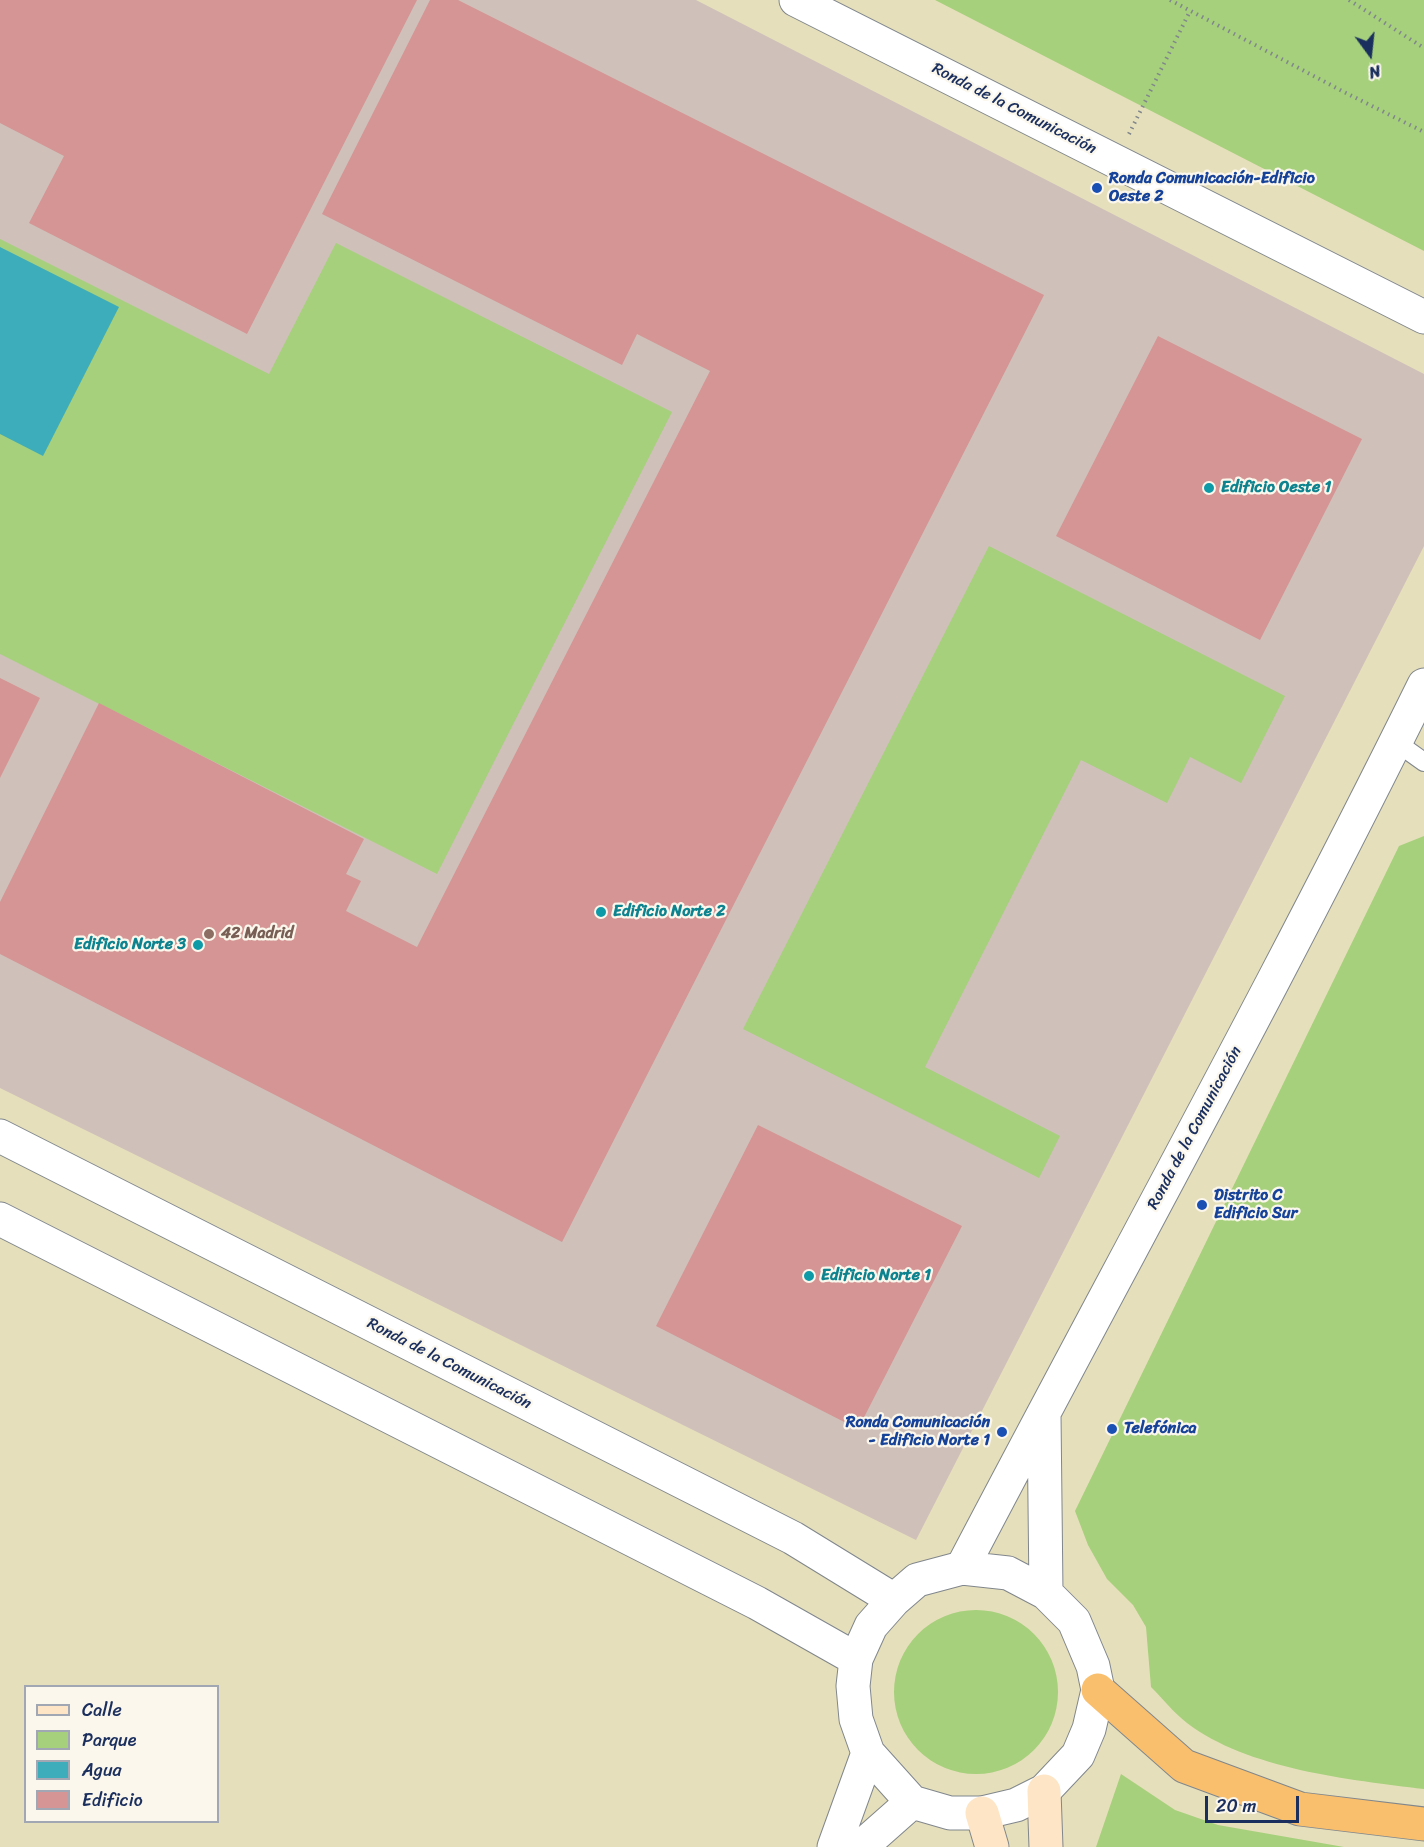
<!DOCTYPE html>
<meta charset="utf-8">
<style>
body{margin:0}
#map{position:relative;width:1424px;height:1847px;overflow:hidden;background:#e6dfbb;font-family:Sriracha,sans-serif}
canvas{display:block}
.legend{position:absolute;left:24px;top:1685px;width:195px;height:138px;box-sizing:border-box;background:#fbf7ec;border:2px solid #a1a7b3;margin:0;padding:8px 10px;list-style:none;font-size:18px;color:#1b2f5e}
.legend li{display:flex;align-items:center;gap:12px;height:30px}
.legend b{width:30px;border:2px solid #a1a7b3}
.north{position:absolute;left:1340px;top:24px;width:60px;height:60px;-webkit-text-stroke:4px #fbf7ec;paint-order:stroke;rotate:165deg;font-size:16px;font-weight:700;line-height:24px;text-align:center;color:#1b2f5e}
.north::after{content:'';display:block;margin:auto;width:21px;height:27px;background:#1b2f5e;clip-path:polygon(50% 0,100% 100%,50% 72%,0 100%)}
.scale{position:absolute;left:1205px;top:1796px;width:94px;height:27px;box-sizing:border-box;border:3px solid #1b2f5e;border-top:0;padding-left:8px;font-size:18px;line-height:21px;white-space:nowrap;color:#1b2f5e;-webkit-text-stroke:4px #fbf7ec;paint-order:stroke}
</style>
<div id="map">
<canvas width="1424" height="1847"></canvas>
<ul class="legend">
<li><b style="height:8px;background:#fde5c5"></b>Calle</li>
<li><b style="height:16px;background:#a6d07c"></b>Parque</li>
<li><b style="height:16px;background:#3eadbb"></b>Agua</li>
<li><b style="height:16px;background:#d49594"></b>Edificio</li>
</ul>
<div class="north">N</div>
<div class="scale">20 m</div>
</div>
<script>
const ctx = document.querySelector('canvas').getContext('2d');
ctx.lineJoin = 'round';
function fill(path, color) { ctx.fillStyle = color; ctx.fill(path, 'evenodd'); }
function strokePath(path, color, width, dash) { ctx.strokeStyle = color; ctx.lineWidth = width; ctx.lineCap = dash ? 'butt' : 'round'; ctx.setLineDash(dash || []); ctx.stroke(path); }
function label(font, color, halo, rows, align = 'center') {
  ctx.font = font + ' Sriracha,sans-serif'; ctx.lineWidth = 4.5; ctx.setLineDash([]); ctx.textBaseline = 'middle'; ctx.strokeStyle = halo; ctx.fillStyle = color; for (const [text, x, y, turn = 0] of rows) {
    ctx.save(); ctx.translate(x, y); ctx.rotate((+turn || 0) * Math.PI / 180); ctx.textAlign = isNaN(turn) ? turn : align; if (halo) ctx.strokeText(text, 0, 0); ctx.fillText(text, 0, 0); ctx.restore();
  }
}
fill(new Path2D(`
 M0,0H696L1424,374V546L916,1540L0,1088Z`), '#cfc0ba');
fill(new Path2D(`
 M935,0H1424V251Z
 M0,239L269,374L336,243L672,412L437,874L0,654Z
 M989,546L1285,696L1241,783L1190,757L1167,803L1081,760L925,1067L1060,1136L1039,1178L743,1029Z
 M1424,836V1789C1350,1780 1247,1769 1187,1723C1174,1713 1163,1699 1151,1687L1146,1627L1133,1605L1107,1579L1088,1545L1075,1511L1399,846Z
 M894 1692a82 82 0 1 1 164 0a82 82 0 1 1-164 0Z
 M1121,1774L1175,1810L1218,1825L1344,1847H1096Z`), '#a6d07c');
fill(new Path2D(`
 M0,247L119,307L43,456L0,434Z`), '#3eadbb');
fill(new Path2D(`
 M0,0H417L247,334L29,223L64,156L0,123Z
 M430,0H458L1044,295L562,1242L0,954V902L99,703L364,839L346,874L361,881L346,911L417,947L710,371L637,334L622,365L322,214Z
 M1158,336L1362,439L1260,640L1056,536Z
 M0,678L40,698L0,778Z
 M758,1125L962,1226L858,1429L656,1326Z`), '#d49594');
const lane = new Path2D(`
 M1396,742L1424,762`);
const street = new Path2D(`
 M796,0L1424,317
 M0,1136L793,1538L894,1600
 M0,1219L757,1603L856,1659
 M1044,1414L1046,1593
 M962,1568C1116,1274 1277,983 1424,685
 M962,1568L1008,1573L1046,1593L1074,1621L1093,1666L1098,1690L1089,1729L1078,1755L1044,1791L1016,1805L982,1813H950L912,1802L868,1753L856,1719L853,1686L856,1659L871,1626L894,1600L917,1580Z
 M834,1847L868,1753
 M861,1847L912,1802`);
const secondary = new Path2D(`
 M1044,1791L1046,1847
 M982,1813L992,1847`);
const highway = new Path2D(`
 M1098,1690L1184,1766L1300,1809L1424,1824`);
strokePath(lane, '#80878c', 20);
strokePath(street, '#80878c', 35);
strokePath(secondary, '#80878c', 35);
strokePath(highway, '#80878c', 35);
strokePath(new Path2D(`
 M1170,0L1344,92L1424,132
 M1349,0L1424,48
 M1129,134L1190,11`), '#80878c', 4, [1.5, 4.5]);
strokePath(lane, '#fff', 18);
strokePath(street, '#fff', 33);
strokePath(secondary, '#fde5c5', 33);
strokePath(highway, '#f9bf6d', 33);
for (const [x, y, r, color] of [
 [1097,188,6,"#1a4fb4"],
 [1209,488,6,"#0f9aa8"],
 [601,912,6,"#0f9aa8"],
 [209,934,6,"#8d6e63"],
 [198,945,6,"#0f9aa8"],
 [1202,1205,6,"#1a4fb4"],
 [809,1276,6,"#0f9aa8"],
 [1112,1429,6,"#1a4fb4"],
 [1002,1432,6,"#1a4fb4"]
]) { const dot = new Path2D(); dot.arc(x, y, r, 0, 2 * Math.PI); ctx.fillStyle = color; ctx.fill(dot); strokePath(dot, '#fbf7ec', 2); }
label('16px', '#1b2f5e', '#fbf7ec', [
 ["Ronda de la Comunicación",1014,109,27],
 ["Ronda de la Comunicación",1195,1128,-62],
 ["Ronda de la Comunicación",449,1364,27]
]);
label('bold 16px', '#164399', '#fbf7ec', [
 ["Ronda Comunicación-Edificio",1109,179],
 ["Oeste 2",1109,197],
 ["Distrito C",1214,1196],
 ["Edificio Sur",1214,1214],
 ["Ronda Comunicación",990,1423,"right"],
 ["- Edificio Norte 1",990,1441,"right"],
 ["Telefónica",1124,1429]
], 'left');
label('bold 16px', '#0d838f', '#fbf7ec', [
 ["Edificio Oeste 1",1221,488],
 ["Edificio Norte 2",613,912],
 ["Edificio Norte 3",186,945,"right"],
 ["Edificio Norte 1",821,1276]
], 'left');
label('bold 16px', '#785e54', '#fbf7ec', [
 ["42 Madrid",221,934]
], 'left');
</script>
